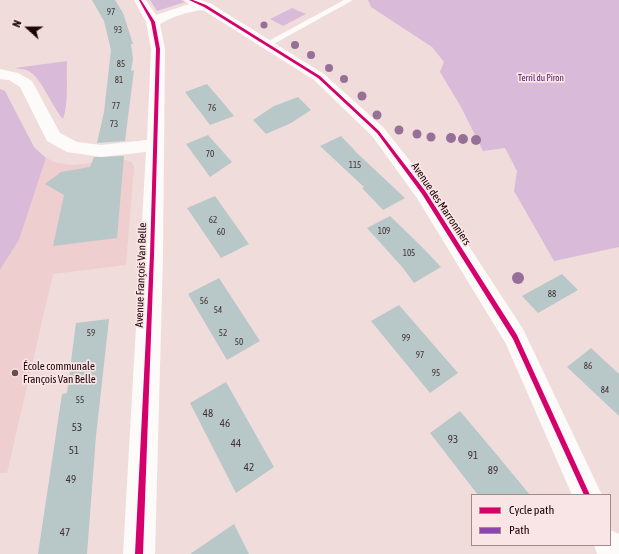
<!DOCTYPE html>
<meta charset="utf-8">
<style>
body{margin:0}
#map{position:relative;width:619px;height:554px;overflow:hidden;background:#f1dcdc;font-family:"Asap Condensed",sans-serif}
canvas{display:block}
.legend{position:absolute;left:471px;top:494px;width:140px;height:52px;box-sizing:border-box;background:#f9e5e6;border:1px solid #a18a8c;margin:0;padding:5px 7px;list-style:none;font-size:12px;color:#1e0205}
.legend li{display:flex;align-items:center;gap:8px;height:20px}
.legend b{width:20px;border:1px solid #a18a8c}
.north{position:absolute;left:8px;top:8px;width:40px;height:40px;-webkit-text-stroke:3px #f9e5e6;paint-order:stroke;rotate:291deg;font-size:11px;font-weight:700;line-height:16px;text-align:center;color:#1e0205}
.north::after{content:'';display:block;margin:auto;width:14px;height:18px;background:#1e0205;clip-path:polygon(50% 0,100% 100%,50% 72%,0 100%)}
</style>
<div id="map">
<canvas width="619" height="554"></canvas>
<ul class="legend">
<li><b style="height:5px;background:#d6006c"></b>Cycle path</li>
<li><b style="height:5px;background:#8e44ad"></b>Path</li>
</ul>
<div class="north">N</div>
</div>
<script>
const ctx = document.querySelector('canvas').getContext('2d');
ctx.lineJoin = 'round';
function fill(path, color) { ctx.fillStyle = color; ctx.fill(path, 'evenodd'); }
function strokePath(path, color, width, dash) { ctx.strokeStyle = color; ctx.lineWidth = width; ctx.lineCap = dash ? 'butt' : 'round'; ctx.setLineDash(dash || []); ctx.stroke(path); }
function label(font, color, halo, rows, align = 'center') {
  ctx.font = font + ' "Asap Condensed",sans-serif'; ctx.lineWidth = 3.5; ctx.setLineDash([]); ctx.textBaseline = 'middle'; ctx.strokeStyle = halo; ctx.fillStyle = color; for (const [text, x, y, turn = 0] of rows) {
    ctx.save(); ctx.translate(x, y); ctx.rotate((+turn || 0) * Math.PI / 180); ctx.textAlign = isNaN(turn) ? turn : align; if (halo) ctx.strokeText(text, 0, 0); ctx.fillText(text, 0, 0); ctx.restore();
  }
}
fill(new Path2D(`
 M46,158L57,163L72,165L125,160L132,162L134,167L126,265L53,274L7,473H0V270L19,240Z`), '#eecece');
fill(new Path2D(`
 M150,0H181L185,2L157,11Z
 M368,0H619V247L554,261L514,191L517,171L505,148L483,151L461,107L440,72L444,62L432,47L371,7Z
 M292,8L306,14L283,26L270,19Z
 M67,61C66,79 69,103 63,119C53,108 41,78 30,72C26,69 20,69 15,68Z
 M0,89L5,91L34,147L46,158L19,240L0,270Z`), '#d9bbd9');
fill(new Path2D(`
 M92,0H115L123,13L133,44H131L133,59L131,71L134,70L125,141L97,143L104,112L111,50L104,21Z
 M207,84L225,105L234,116L210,125L185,92Z
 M298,97L311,110L291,123L266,134L253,120L274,106Z
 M208,135L232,162L210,177L186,144Z
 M341,136L358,154L405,198L383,210L362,188L364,187L320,146Z
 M124,156L117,238L53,246L64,195L45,184L61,172L90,167L94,157Z
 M215,196L249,244L221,258L187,208Z
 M390,216L421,246L441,267L414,283L403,268L367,228Z
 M562,274L578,290L538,313L522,296Z
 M219,278L260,341L227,360L188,294Z
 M399,305L458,373L430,393L371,321Z
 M109,319L96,436L87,554H38L62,394L67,393L76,323Z
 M591,348L619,374V416L567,367Z
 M226,382L274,467L236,493L190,403Z
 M460,411L497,455L530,495H478L430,433Z
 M234,524L249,554H190Z`), '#b8c7c7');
fill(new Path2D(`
 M344,0H353L270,46L263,44Z`), '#fdfafa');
fill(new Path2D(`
 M134,0H146L156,15L189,4L184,0H201L210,3L324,74L384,128L431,188L523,329L602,495H572L506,344L417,198L372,136L314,80L203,10C187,12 174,16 160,24L165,49L163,255L155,554H123L146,152L101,157L67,152L47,141L20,87L9,80L0,79V69L18,73L32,81L60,133L77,142L101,145L147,140L151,49L146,22Z
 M610,530L619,534V554H597L594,545H610Z`), '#fdfafa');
fill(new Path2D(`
 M139,0H141L155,22L160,49L154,255L143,554H135L150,255L156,49L151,22Z
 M189,0H193L206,5L320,76L379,131L426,192L517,335L590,495H584L513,339L422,194L377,133L318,78L204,7Z`), '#d6006c');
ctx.fillStyle = '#977098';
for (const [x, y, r] of [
 [264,25,3.5],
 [295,45,4],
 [311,55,4],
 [329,68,4],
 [344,79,4],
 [362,96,4.5],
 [377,115,4.5],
 [399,130,4.5],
 [417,134,4.5],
 [431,137,4.5],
 [451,138,5],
 [463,139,5],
 [476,140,5],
 [518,278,6]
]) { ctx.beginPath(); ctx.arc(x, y, r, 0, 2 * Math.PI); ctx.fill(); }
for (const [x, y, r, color] of [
 [15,373,4,"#684e50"]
]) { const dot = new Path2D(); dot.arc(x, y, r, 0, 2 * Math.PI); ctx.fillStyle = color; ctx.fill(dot); strokePath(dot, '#f9e5e6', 1.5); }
label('9px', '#443336', null, [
 ["97",111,12],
 ["93",118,30],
 ["85",121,64],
 ["81",119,80],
 ["77",116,106],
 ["76",212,108],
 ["73",114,124],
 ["70",210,154],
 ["115",355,165],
 ["62",213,220],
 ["109",384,231],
 ["60",221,232],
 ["105",409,253],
 ["88",552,294],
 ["56",204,301],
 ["54",218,310],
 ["59",91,333],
 ["52",223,333],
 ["99",406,338],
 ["50",239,342],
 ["97",420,355],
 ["86",588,366],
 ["95",436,373],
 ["84",605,390],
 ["55",80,400]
]);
label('9px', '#4d1761', '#f9e5e6', [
 ["Terril du Piron",541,78]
]);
label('11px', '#1e0205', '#f9e5e6', [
 ["Avenue des Marronniers",441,204,56],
 ["Avenue François Van Belle",141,275,-88]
]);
label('11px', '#1e0205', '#f9e5e6', [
 ["École communale",23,367],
 ["François Van Belle",23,380]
], 'left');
label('11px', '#443336', null, [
 ["48",208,414],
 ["46",225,424],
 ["53",77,428],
 ["93",453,440],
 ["44",236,444],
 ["51",74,451],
 ["91",473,456],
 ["42",249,468],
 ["89",493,471],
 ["49",71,480],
 ["47",65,533]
]);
</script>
